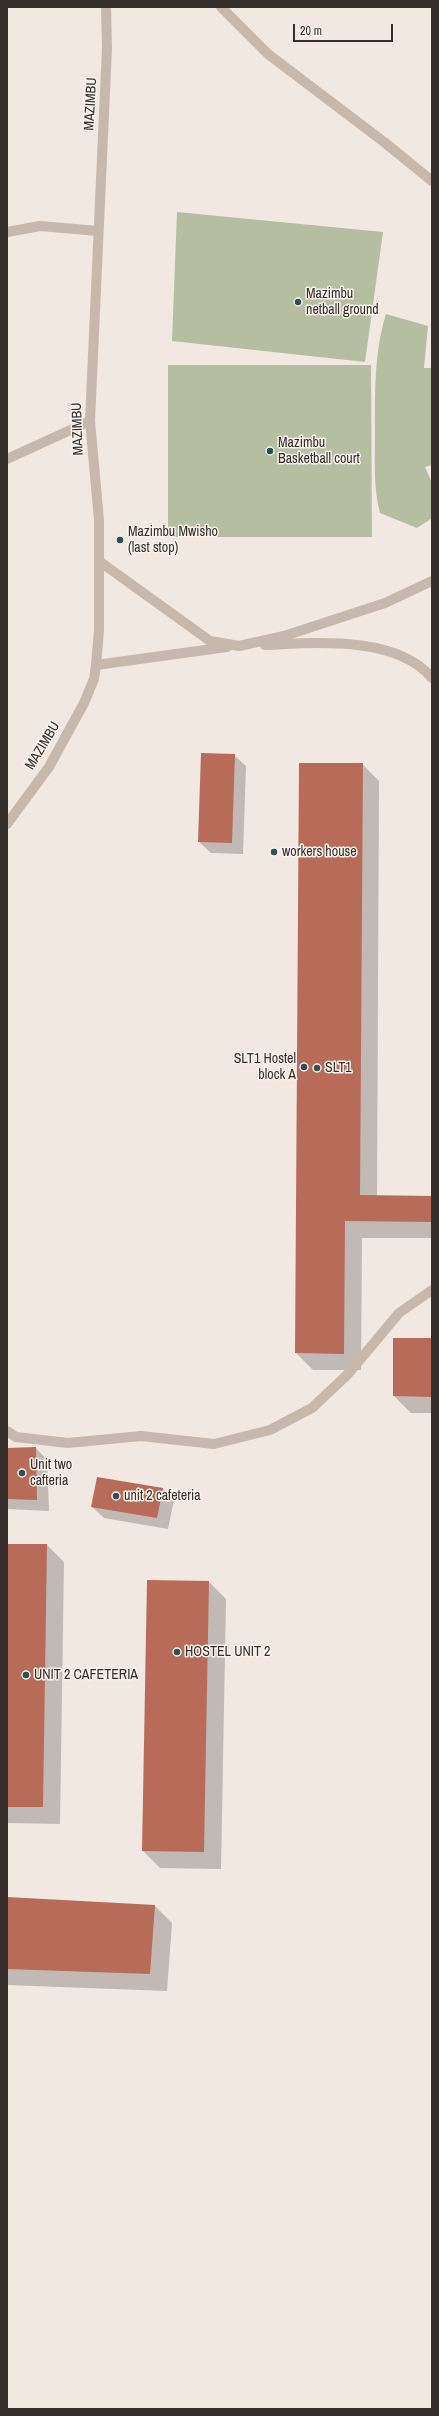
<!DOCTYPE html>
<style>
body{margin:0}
#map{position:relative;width:439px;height:2416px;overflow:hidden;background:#f0e8e1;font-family:"Archivo Narrow",sans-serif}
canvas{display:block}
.frame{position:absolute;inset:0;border:8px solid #372f2b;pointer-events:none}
.scale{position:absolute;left:293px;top:24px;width:100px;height:18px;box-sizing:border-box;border:2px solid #372f2b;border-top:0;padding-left:5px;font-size:12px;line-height:14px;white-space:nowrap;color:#372f2b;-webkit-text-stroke:3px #f8f3ed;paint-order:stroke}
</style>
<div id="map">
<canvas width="439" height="2416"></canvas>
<div class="frame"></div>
<div class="scale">20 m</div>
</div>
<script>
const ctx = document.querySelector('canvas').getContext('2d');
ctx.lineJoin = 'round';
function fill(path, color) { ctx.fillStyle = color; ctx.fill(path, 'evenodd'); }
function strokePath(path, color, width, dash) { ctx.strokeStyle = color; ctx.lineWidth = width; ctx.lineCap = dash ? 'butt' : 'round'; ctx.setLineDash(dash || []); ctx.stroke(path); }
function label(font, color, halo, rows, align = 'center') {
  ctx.font = font + ' "Archivo Narrow",sans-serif'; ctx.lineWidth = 3; ctx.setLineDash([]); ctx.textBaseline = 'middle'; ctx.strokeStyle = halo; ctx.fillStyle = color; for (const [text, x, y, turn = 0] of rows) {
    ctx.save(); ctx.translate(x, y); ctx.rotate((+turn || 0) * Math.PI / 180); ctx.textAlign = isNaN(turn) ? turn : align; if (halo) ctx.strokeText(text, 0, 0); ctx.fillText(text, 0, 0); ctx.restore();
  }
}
fill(new Path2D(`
 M177,212L383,232L365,362L172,341Z
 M386,314L428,326L424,368H432V465L425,467L432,483V518L417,528L380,513C373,486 375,460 375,432C375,392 374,353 386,314Z
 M168,365H371L372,537H168Z`), '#b6bea2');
fill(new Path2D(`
 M234,755L246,766L243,854L211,853L199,842Z
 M362,764L379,781L377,1196L432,1197V1238H362L361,1370H313L296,1353Z
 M394,1339H432V1413H411L394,1396Z
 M36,1448L47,1460L49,1511L7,1509V1449Z
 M163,1489L174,1500L168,1529L104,1518L92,1507Z
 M7,1545H47L64,1562L60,1824L7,1823Z
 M209,1582L226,1599L221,1869L160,1868L143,1851Z
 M7,1898L155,1906L172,1923L167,1991L7,1985Z`), '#0003');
fill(new Path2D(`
 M201,753L235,754L232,843L198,842Z
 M299,763H363L360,1195L432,1196V1222L345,1221L344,1354L295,1353Z
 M393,1338H432V1397L393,1396Z
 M36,1447L37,1500L7,1499V1448Z
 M97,1477L163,1488L157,1518L91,1507Z
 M7,1544H47L43,1807H7Z
 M147,1580L209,1581L204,1852L142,1851Z
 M7,1897L155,1905L150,1974L7,1969Z`), '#b86b58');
strokePath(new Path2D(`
 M221,7L268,54L384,142L432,181
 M7,232L40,226L98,231
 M7,459L90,421
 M99,561L210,641L239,646L284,636L385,603L432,581
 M265,645C314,643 396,635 432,678
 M96,665L227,647
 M7,1431L16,1437L68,1443L141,1436L214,1444L270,1430L312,1408L348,1374L399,1313L432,1290`), '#c7b8ae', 10);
strokePath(new Path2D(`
 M7,824L49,767L84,703L94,679L96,665L99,630V520L90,421L107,48L106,7`), '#c7b8ae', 10);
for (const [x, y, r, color] of [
 [298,302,4,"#265354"],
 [270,451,4,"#265354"],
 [120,540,4,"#265354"],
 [274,852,4,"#265354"],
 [304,1067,4,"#265354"],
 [317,1068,4,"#265354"],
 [22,1473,4,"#265354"],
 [116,1496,4,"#265354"],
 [177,1652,4,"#265354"],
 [26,1675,4,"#265354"]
]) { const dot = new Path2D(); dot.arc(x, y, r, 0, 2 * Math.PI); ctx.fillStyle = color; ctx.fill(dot); strokePath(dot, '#f8f3ed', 1.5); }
label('14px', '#372f2b', '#f8f3ed', [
 ["MAZIMBU",91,104,-87],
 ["MAZIMBU",78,429,-92],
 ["MAZIMBU",43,746,-59]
]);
label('14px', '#372f2b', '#f8f3ed', [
 ["Mazimbu",306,294],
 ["netball ground",306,310],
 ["Mazimbu",278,443],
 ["Basketball court",278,459],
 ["Mazimbu Mwisho",128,532],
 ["(last stop)",128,548],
 ["workers house",282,852],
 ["SLT1 Hostel",296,1059,"right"],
 ["block A",296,1075,"right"],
 ["SLT1",325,1068],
 ["Unit two",30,1465],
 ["cafteria",30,1481],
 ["unit 2 cafeteria",124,1496],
 ["HOSTEL UNIT 2",185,1652],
 ["UNIT 2 CAFETERIA",34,1675]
], 'left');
</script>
